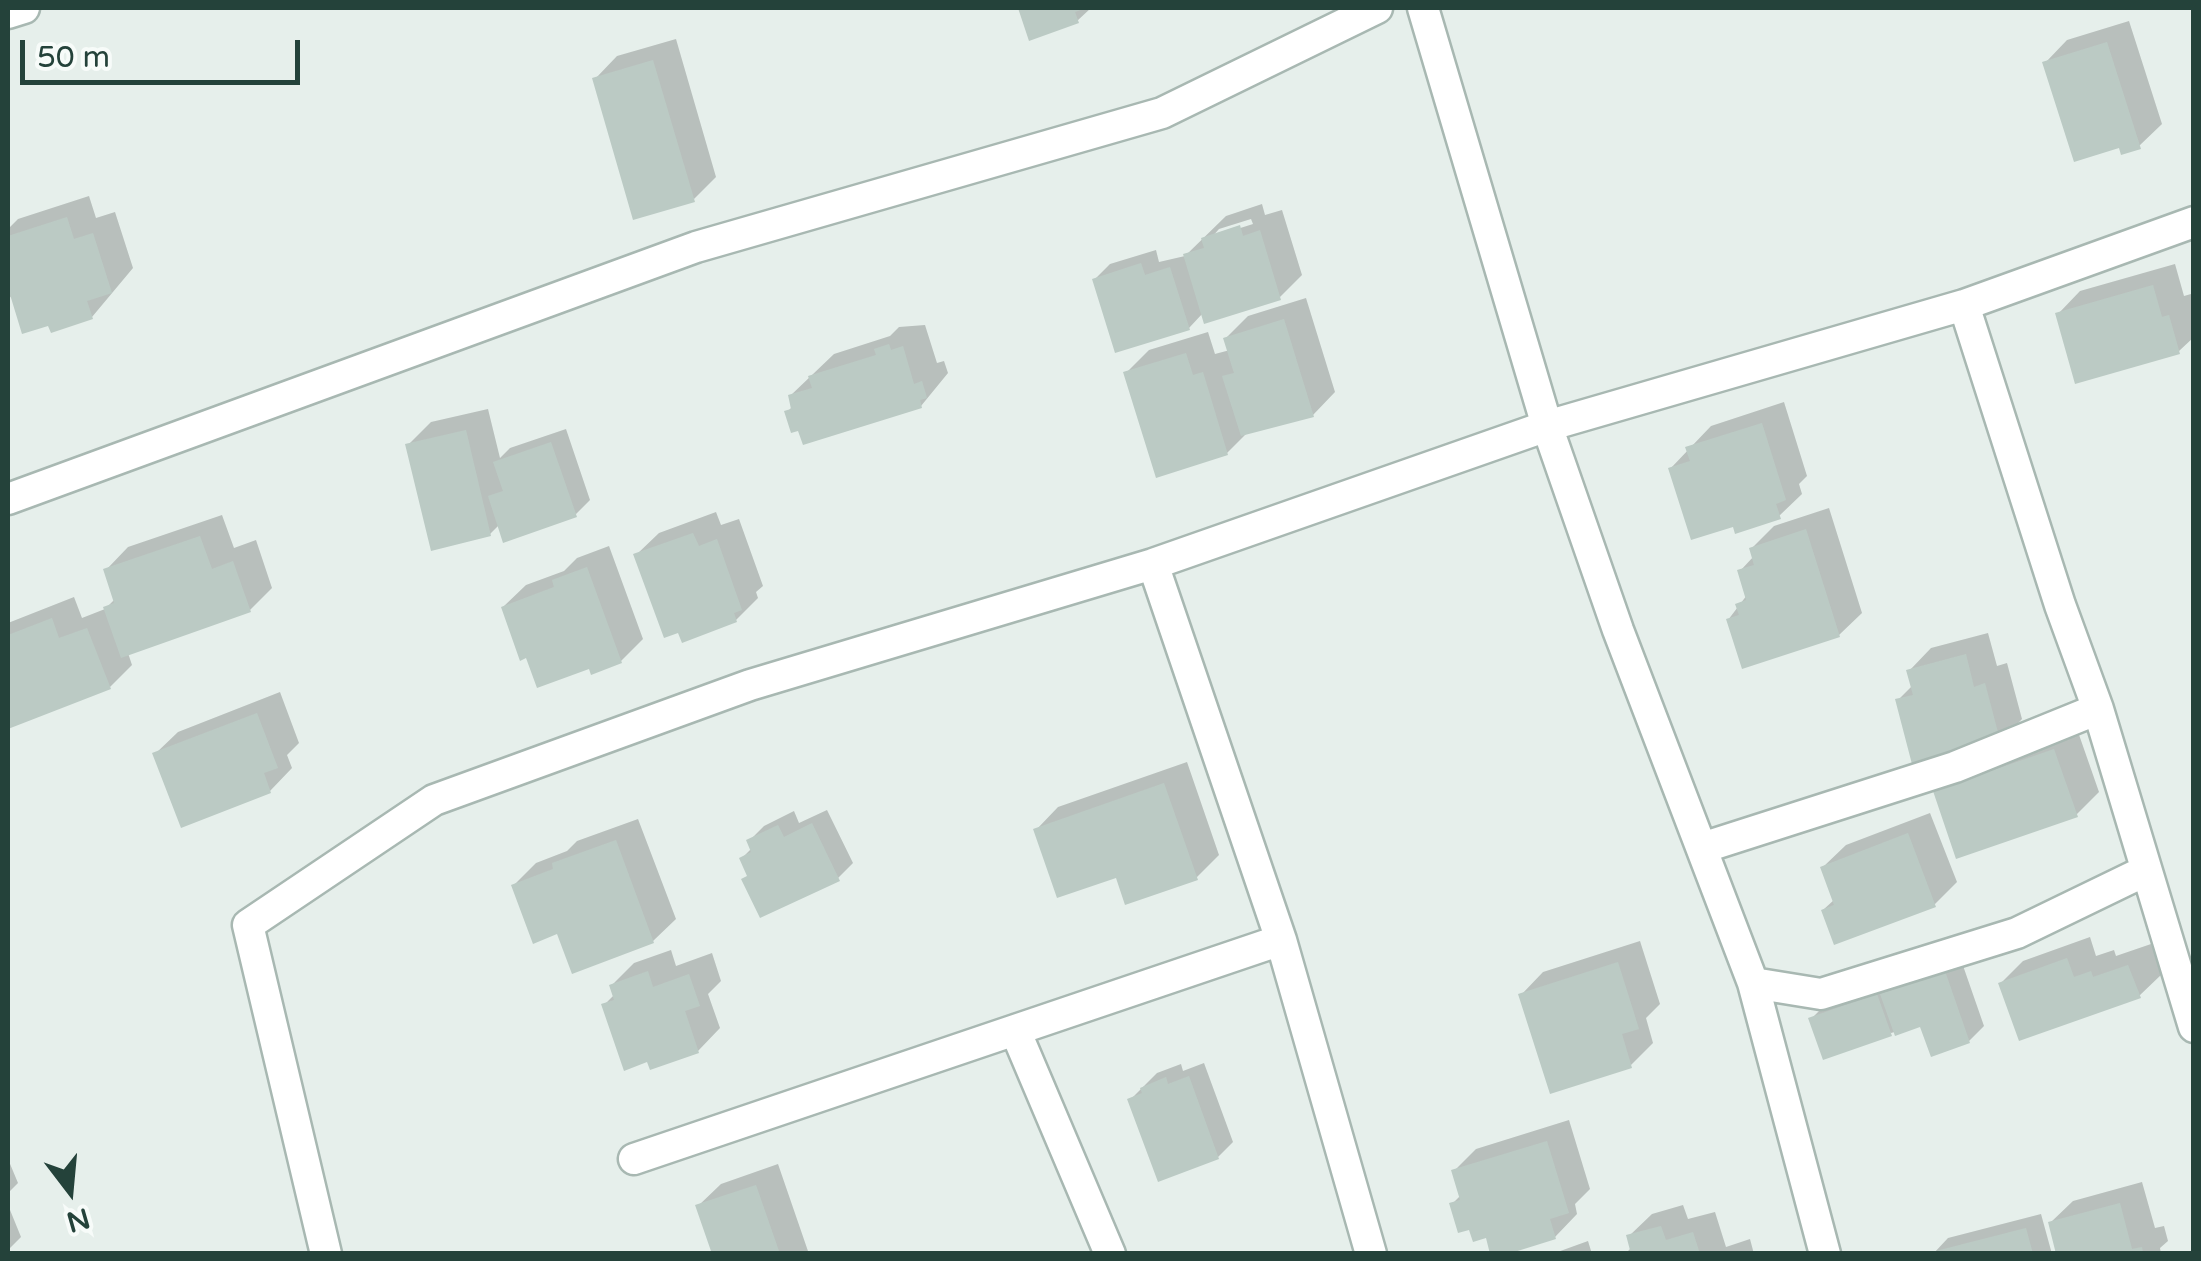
<!DOCTYPE html>
<style>
body{margin:0}
#map{position:relative;width:2201px;height:1261px;overflow:hidden;background:#e6efeb;font-family:"Varela Round",sans-serif}
canvas{display:block}
.frame{position:absolute;inset:0;border:10px solid #24423a;pointer-events:none}
.north{position:absolute;left:20px;top:1141px;width:100px;height:100px;-webkit-text-stroke:8px #f7fbf9;paint-order:stroke;rotate:164deg;font-size:28px;font-weight:700;line-height:40px;text-align:center;color:#24423a}
.north::after{content:'';display:block;margin:auto;width:35px;height:45px;background:#24423a;clip-path:polygon(50% 0,100% 100%,50% 72%,0 100%)}
.scale{position:absolute;left:20px;top:40px;width:280px;height:45px;box-sizing:border-box;border:5px solid #24423a;border-top:0;padding-left:12px;font-size:30px;line-height:35px;white-space:nowrap;color:#24423a;-webkit-text-stroke:8px #f7fbf9;paint-order:stroke}
</style>
<div id="map">
<canvas width="2201" height="1261"></canvas>
<div class="frame"></div>
<div class="north">N</div>
<div class="scale">50 m</div>
</div>
<script>
const ctx = document.querySelector('canvas').getContext('2d');
ctx.lineJoin = 'round';
function fill(path, color) { ctx.fillStyle = color; ctx.fill(path, 'evenodd'); }
function strokePath(path, color, width, dash) { ctx.strokeStyle = color; ctx.lineWidth = width; ctx.lineCap = dash ? 'butt' : 'round'; ctx.setLineDash(dash || []); ctx.stroke(path); }
fill(new Path2D(`
 M1020,8H1091L1077,21L1031,38Z
 M2129,21L2162,124L2139,146L2045,63L2067,40Z
 M676,39L716,177L694,199L595,79L617,56Z
 M89,196L96,218L115,212L133,268L92,317L49,323L12,295L8,300V229L18,219Z
 M1262,204L1265,215L1282,210L1302,275L1280,297L1203,313L1189,328L1095,279L1110,264L1156,250L1159,262L1185,256L1226,216ZM1251,219L1253,224L1212,237L1219,229Z
 M2175,264L2184,296L2191,294L2194,301V337L2179,351L2058,314L2080,291Z
 M1306,298L1335,392L1313,415L1249,431L1227,453L1126,373L1149,350L1208,332L1215,354L1230,350L1226,338L1248,316Z
 M925,325L937,363L944,361L948,373L921,406L800,428L787,412L793,406L790,396L834,354L890,336L899,327Z
 M1784,402L1807,476L1799,484L1802,494L1779,516L1734,523L1670,469L1711,426Z
 M488,409L500,458L510,448L566,429L590,500L575,515L500,524L490,534L408,445L431,422Z
 M1829,508L1862,613L1839,635L1728,620L1747,595L1740,571L1754,556L1752,548L1774,526Z
 M716,512L721,525L739,519L763,586L756,592L758,598L736,620L636,555L659,533Z
 M222,515L234,548L256,540L272,588L250,610L128,653L132,665L110,687L8,726V623L74,597L82,618L105,609L116,598L106,570L128,547Z
 M609,546L643,639L621,661L590,666L503,607L526,585L564,571L577,558Z
 M1988,633L1997,666L2007,663L2022,719L2000,742L1898,700L1913,685L1909,671L1931,648Z
 M280,692L299,743L287,755L292,768L270,791L155,754L178,732Z
 M2077,729L2099,792L2076,815L1936,791L1958,769Z
 M1187,762L1219,855L1197,877L1117,875L1036,830L1058,807Z
 M827,810L853,863L838,878L742,858L752,848L749,841L764,826L794,811L799,823Z
 M1930,813L1957,882L1934,905L1823,910L1835,899L1823,867L1846,845Z
 M638,819L676,919L653,941L559,931L514,885L536,863L567,851L577,841Z
 M2090,937L2096,956L2114,950L2116,956L2151,944L2162,974L2139,996L2001,983L2023,961Z
 M1640,941L1660,1004L1646,1018L1653,1043L1631,1065L1521,995L1543,972Z
 M671,950L676,966L712,953L721,981L708,994L720,1028L698,1051L604,1005L615,994L612,985L634,963Z
 M1960,957L1984,1026L1969,1041L1922,1024L1891,1033L1811,1019L1826,1004Z
 M1204,1063L1233,1142L1218,1157L1130,1100L1157,1073L1181,1064L1183,1071Z
 M1569,1120L1590,1189L1575,1204L1577,1214L1555,1237L1488,1235L1471,1227L1452,1204L1461,1195L1454,1171L1476,1149Z
 M8,1159L18,1183L8,1193Z
 M778,1164L809,1254H714L698,1206L721,1184Z
 M2142,1182L2155,1228L2164,1226L2168,1241L2160,1248L2161,1254H2058L2050,1223L2073,1201Z
 M8,1205L21,1237L8,1250Z
 M1683,1205L1688,1219L1715,1212L1726,1247L1750,1239L1754,1254H1625L1632,1247L1629,1236L1652,1214Z
 M2041,1214L2052,1254H1933L1948,1238Z
 M1588,1241L1592,1254H1552Z`), '#0003');
fill(new Path2D(`
 M1018,8H1086L1075,12L1079,23L1029,41Z
 M2107,42L2141,149L2121,155L2119,148L2074,162L2042,62Z
 M653,60L695,202L633,220L592,78Z
 M67,217L74,239L93,233L112,293L87,301L93,319L51,333L48,326L22,334L8,288V236Z
 M1240,225L1243,236L1260,230L1281,300L1204,324L1183,254L1204,248L1201,238Z
 M1141,263L1145,275L1170,267L1190,330L1115,353L1092,279Z
 M2153,285L2162,317L2169,315L2180,354L2075,384L2055,313Z
 M1284,319L1314,417L1241,436L1222,376L1234,373L1223,338Z
 M889,344L891,350L903,346L914,384L922,381L927,398L920,400L922,408L803,445L798,431L791,433L784,411L791,409L788,395L812,388L808,376L876,355L874,349Z
 M1186,353L1193,375L1203,372L1228,455L1156,478L1123,372Z
 M1762,423L1786,500L1776,504L1781,519L1735,534L1733,527L1691,540L1668,468L1690,461L1685,447Z
 M466,430L491,536L431,551L405,444Z
 M551,442L577,517L503,543L488,496L503,491L493,462Z
 M1806,529L1840,637L1742,669L1726,619L1739,615L1735,604L1746,600L1737,570L1754,565L1749,548Z
 M693,533L699,546L717,539L742,610L734,613L737,622L682,643L678,633L664,638L633,554Z
 M200,536L212,569L233,561L251,612L121,658L103,607L114,603L103,569Z
 M587,567L622,663L591,675L589,669L537,688L526,658L520,661L501,607L554,587L552,580Z
 M52,618L59,638L87,628L111,689L8,729V635Z
 M1966,654L1974,687L1985,683L2001,744L1913,768L1895,699L1913,695L1906,670Z
 M257,713L278,768L264,773L271,793L181,828L152,753Z
 M2054,749L2078,817L1956,859L1933,791Z
 M1164,783L1198,880L1125,905L1116,878L1057,898L1033,829Z
 M812,823L840,881L760,918L741,879L747,876L739,858L751,852L746,840L778,825L784,837Z
 M1908,833L1936,907L1834,945L1821,910L1834,905L1820,867Z
 M616,840L654,943L572,974L557,934L533,944L511,885L553,869L552,863Z
 M2067,958L2074,977L2091,971L2093,977L2128,965L2141,998L2019,1041L1998,983Z
 M1618,962L1639,1029L1622,1034L1632,1068L1550,1094L1518,994Z
 M648,971L653,987L689,974L700,1006L685,1011L699,1053L650,1070L647,1062L624,1071L601,1004L614,1000L609,985Z
 M1945,971L1970,1043L1931,1057L1920,1027L1895,1036L1880,994Z
 M1877,994L1892,1036L1823,1060L1808,1018Z
 M1189,1076L1219,1159L1158,1182L1127,1099L1142,1093L1140,1088L1166,1077L1168,1084Z
 M1547,1141L1569,1213L1550,1219L1556,1239L1508,1254H1490L1486,1238L1473,1242L1469,1230L1458,1233L1449,1203L1460,1200L1451,1170Z
 M756,1185L780,1254H712L695,1205Z
 M2120,1203L2132,1249L2142,1247L2143,1254H2056L2048,1222Z
 M1661,1226L1666,1240L1693,1232L1700,1254H1631L1626,1235Z
 M2026,1228L2033,1254H1932V1252Z`), '#bbcac4');
const street = new Path2D(`
 M1423,8L1547,426L1618,630L1753,983L1825,1254
 M8,13L24,8
 M1964,305L2060,605L2098,709L2194,1027
 M8,499L696,247L1162,113L1377,8
 M1153,564L1281,940L1371,1254
 M1702,848L1955,767L2098,709
 M1753,983L1821,994L2017,933L2145,871
 M1015,1030L1110,1254
 M634,1159L1281,940
 M326,1254L248,925L434,800L750,685L1153,564L1547,426L1964,305L2194,222`);
strokePath(street, '#a8b8b2', 35);
strokePath(street, '#fff', 30);
</script>
